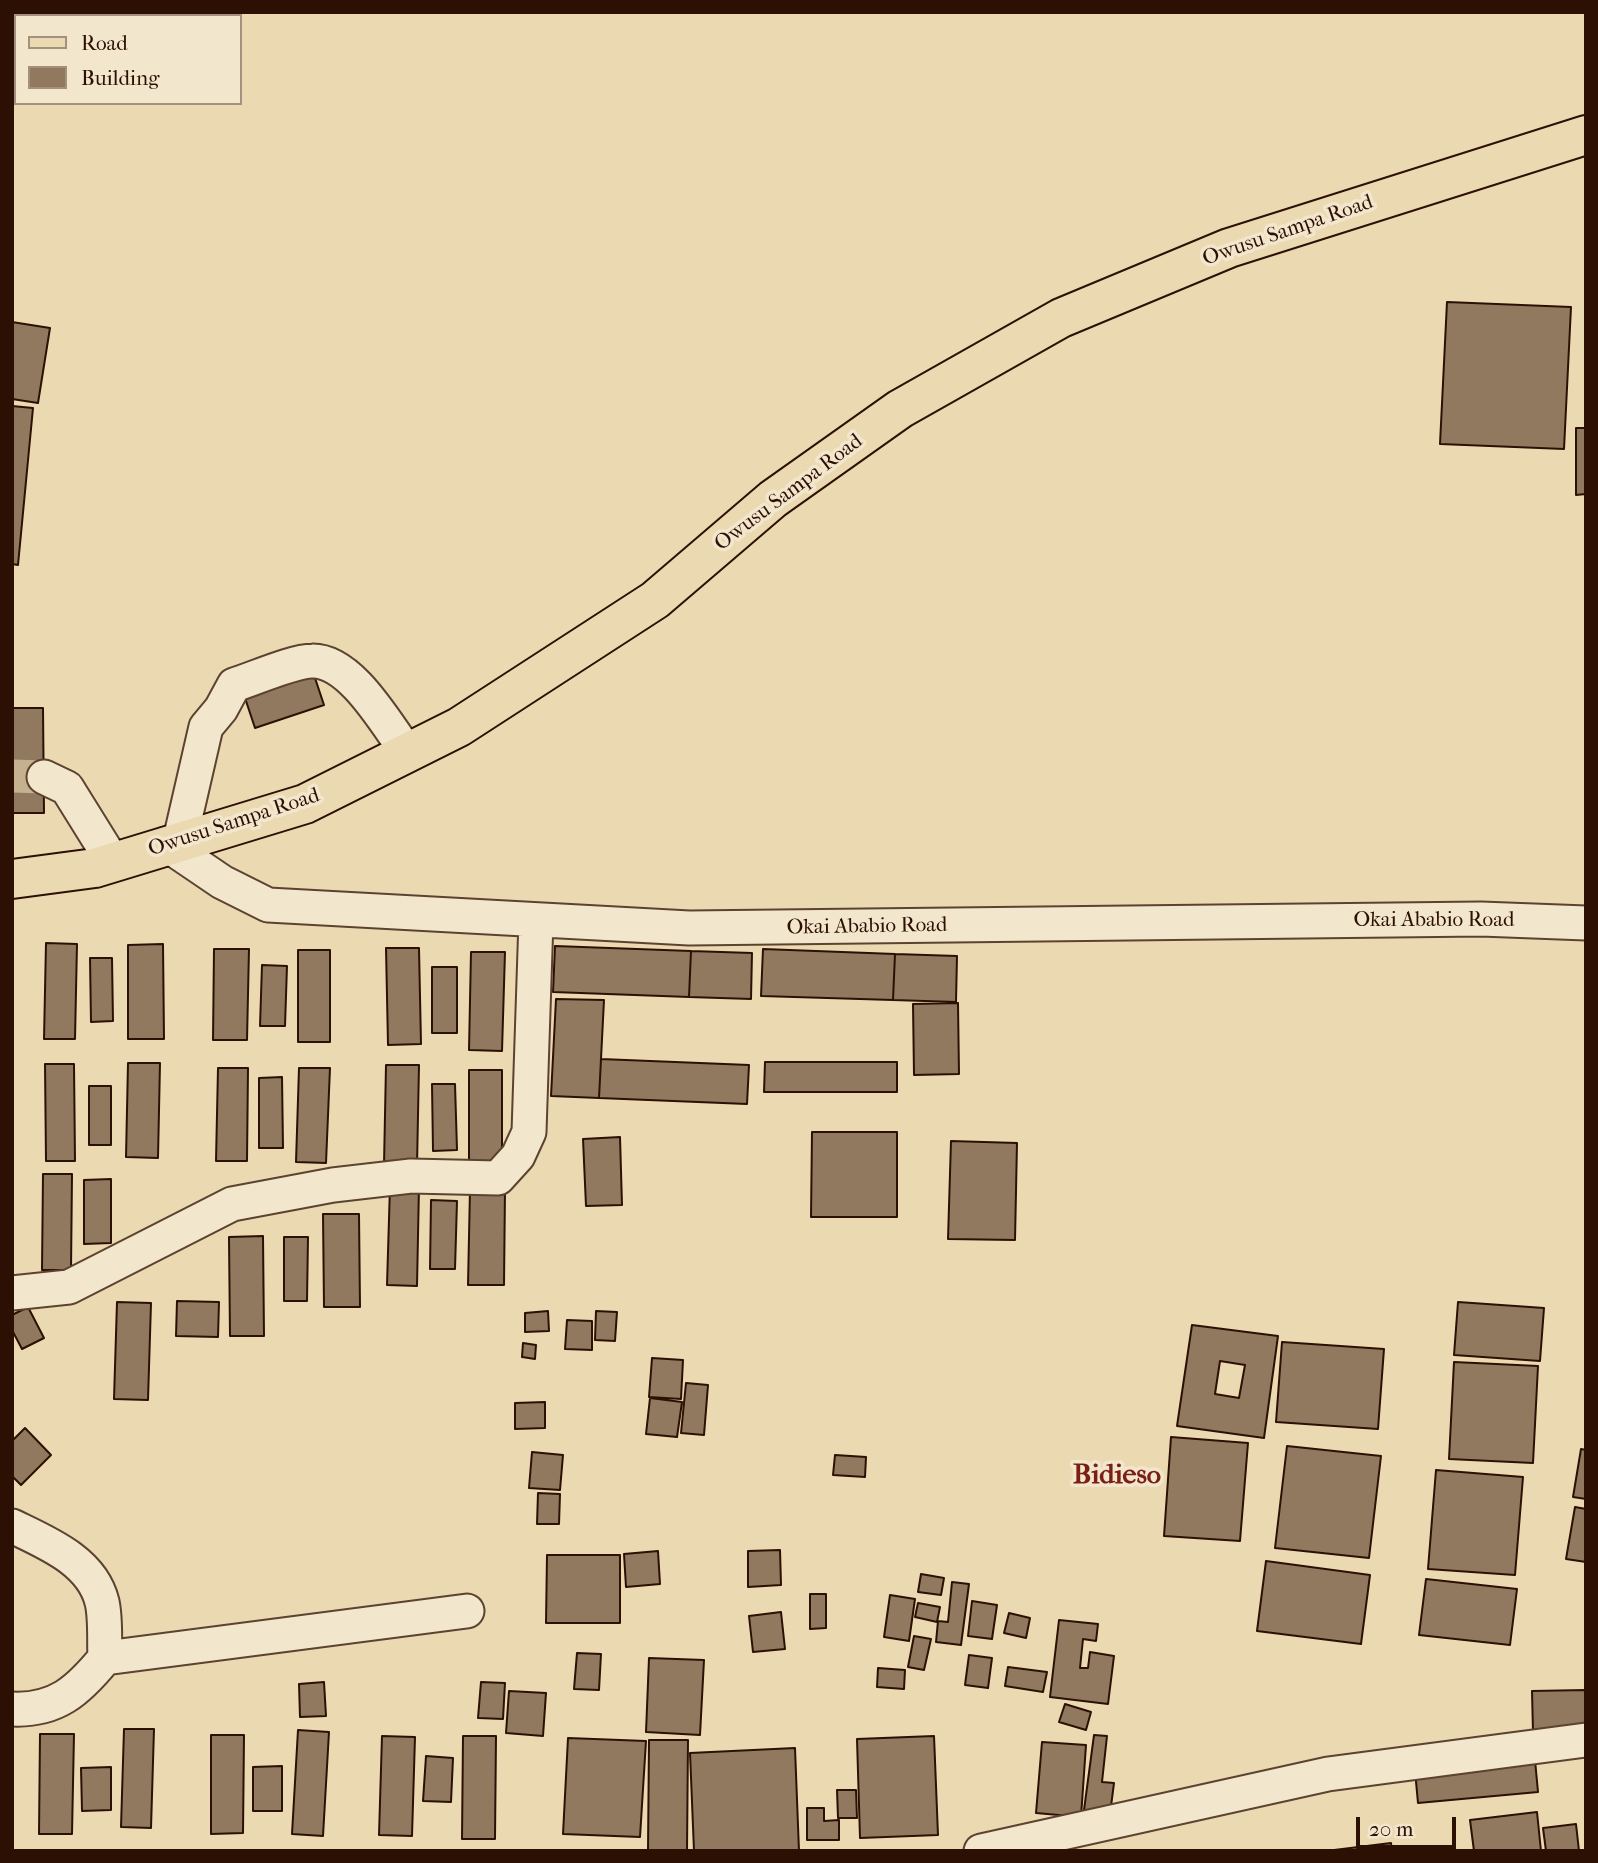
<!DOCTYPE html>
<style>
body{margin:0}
#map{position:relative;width:1598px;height:1863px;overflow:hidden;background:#ebd9b2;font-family:"IM FELL French Canon",serif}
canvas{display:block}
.frame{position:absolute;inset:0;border:14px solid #2d1004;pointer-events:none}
.legend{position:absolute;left:14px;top:14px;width:228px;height:91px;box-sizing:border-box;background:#f2e6cd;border:2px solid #a3907d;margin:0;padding:9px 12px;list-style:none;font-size:21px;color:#2d1004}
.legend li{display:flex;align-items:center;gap:14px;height:35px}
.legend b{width:35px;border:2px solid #a3907d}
.scale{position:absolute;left:1356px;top:1817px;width:100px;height:32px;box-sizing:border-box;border:4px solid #2d1004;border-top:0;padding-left:9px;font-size:21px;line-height:24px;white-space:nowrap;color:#2d1004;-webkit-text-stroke:5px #f2e6cd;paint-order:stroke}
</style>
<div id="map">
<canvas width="1598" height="1863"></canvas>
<div class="frame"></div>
<ul class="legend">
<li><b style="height:9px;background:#ebd9b2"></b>Road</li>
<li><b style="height:19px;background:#90795e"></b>Building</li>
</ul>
<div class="scale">20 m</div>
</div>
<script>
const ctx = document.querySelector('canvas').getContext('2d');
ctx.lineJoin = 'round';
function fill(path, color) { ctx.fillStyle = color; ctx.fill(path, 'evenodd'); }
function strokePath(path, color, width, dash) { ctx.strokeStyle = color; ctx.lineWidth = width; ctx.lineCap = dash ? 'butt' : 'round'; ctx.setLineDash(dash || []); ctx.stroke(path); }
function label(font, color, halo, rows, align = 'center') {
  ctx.font = font + ' "IM FELL French Canon",serif'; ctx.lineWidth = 7; ctx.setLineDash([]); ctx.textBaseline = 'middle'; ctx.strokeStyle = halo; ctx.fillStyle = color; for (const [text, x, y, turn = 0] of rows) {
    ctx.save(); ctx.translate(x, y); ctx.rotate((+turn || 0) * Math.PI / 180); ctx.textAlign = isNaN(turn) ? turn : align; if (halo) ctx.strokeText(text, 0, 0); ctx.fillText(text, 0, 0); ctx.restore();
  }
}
const building = new Path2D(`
 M1447,302L1571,307L1564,449L1440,444Z
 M12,322L50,328L38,403L12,399Z
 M12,406L33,408L18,565L12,564Z
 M1576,428H1586V494L1576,495Z
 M313,672L324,705L255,728L244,695Z
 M12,708H43L44,813H12Z
 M46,943L77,944L75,1039H44Z
 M163,944L164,1039H128V945Z
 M555,946L691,951L689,997L553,992Z
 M386,948H419L421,1044L388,1045Z
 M214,949H249L247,1040H213Z
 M763,949L895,954L893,1000L761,996Z
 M298,950H330V1042H298Z
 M691,951L752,953L751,999L689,997Z
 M471,952H505L502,1051L469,1050Z
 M895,954L957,956L956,1002L893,1000Z
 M90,958H112L113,1021L91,1022Z
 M262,965L287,966L285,1026H260Z
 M432,967H457V1033H432Z
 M556,999L604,1000L599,1098L551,1096Z
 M958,1003L959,1074L914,1075L913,1004Z
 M601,1059L749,1065L747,1104L599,1098Z
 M765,1062H897V1092H764Z
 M128,1063H160L158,1158L126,1157Z
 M45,1064H74L75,1161H46Z
 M386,1065H419L417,1166L384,1165Z
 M218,1068H248L247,1161H216Z
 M299,1068H330L326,1163L296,1162Z
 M469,1070H502V1165H469Z
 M282,1077L283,1148H259V1078Z
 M432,1084H455L457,1150L433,1151Z
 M89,1086H111V1145H89Z
 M812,1132H897V1217H811Z
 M620,1137L622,1205L586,1206L583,1139Z
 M951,1141L1017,1143L1015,1240L948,1239Z
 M43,1174H72L71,1270H42Z
 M111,1179V1243L84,1244V1180Z
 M390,1186H419L417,1286L387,1285Z
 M470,1189H505L504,1285H468Z
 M431,1200L457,1201L455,1269H430Z
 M323,1214H359L360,1307H324Z
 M263,1236L264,1336H230L229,1237Z
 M284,1237H308L307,1301H284Z
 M177,1301L219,1302L218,1337L176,1336Z
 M117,1302L151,1303L148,1400L114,1399Z
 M1458,1302L1544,1308L1540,1361L1454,1355Z
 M28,1307L44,1338L22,1349L12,1330V1315Z
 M548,1311L549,1331L525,1332V1313Z
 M596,1311L617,1312L615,1341L595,1340Z
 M567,1320L592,1321V1350L565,1349Z
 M1192,1325L1278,1336L1264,1438L1177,1426ZM1220,1361L1245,1365L1239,1398L1215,1394Z
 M1282,1342L1384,1349L1378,1429L1276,1422Z
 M523,1343L536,1345L535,1359L522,1357Z
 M652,1358L683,1360L681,1399L649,1397Z
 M1454,1362L1538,1366L1533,1463L1449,1459Z
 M686,1383L708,1385L704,1435L681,1433Z
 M650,1398L682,1402L677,1437L646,1434Z
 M545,1402V1428L515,1429V1403Z
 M25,1428L51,1455L21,1485L12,1476V1441Z
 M1171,1437L1248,1443L1240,1541L1164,1536Z
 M1287,1446L1381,1456L1369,1558L1275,1548Z
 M1581,1449L1586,1450V1499L1573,1497Z
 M532,1452L563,1455L560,1490L529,1488Z
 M835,1455L866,1457L865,1477L833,1475Z
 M1436,1470L1523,1477L1515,1575L1428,1569Z
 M538,1493L560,1494L559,1524H537Z
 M1575,1507L1586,1509V1562L1566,1559Z
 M780,1550L781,1585L748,1587V1551Z
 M658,1551L660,1584L626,1587L624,1554Z
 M547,1555H620V1623H546Z
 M1266,1561L1370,1575L1361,1644L1257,1631Z
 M921,1574L944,1578L941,1595L918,1592Z
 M1426,1579L1517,1589L1510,1645L1419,1635Z
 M952,1582L969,1584L961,1645L936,1642L938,1621L948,1622Z
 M810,1594H826V1628L810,1629Z
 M890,1595L915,1599L909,1641L884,1637Z
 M972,1601L997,1605L992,1639L968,1636Z
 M918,1603L940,1607L937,1622L915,1617Z
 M781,1612L785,1649L753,1652L749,1616Z
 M1009,1613L1030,1618L1026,1638L1004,1633Z
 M1059,1620L1098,1624L1096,1641L1083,1639L1080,1668H1088L1090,1652L1114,1656L1108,1704L1050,1697Z
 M914,1636L931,1639L924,1670L908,1667Z
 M577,1653L601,1654L599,1690L574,1689Z
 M969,1655L992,1658L988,1688L965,1685Z
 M649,1658L704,1660L700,1735L646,1732Z
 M1008,1667L1047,1672L1043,1692L1005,1686Z
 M878,1668L905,1670L904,1689L877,1687Z
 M324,1682L326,1716L300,1717L299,1684Z
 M481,1682L505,1683L503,1719L478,1718Z
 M1586,1690V1731L1533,1732L1532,1691Z
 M509,1691L546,1693L543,1736L506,1733Z
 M1065,1704L1091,1712L1086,1730L1059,1722Z
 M124,1729H154L151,1828L121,1827Z
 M298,1730L329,1732L323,1836L292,1834Z
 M40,1734H74L72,1834H39Z
 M211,1735H244L243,1833L211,1834Z
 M1094,1735L1107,1736L1102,1782L1114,1783L1110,1814L1084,1810Z
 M382,1736L415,1737L412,1836L379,1835Z
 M463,1736H496L495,1839H462Z
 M934,1736L938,1835L860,1838L857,1739Z
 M568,1738L646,1741L640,1837L563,1834Z
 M649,1740H688L687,1851H648Z
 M1042,1742L1086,1745L1081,1817L1036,1813Z
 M795,1748L799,1851H694L690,1753Z
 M426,1756L453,1758L451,1802L423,1801Z
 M1535,1760L1538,1792L1418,1803L1415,1771Z
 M282,1766V1811H253V1767Z
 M111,1767V1810L82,1811L81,1768Z
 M837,1790H856L857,1818H838Z
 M807,1808H824V1821L839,1820V1840H807Z
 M1537,1812L1541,1851H1474L1470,1820Z
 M1576,1824L1579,1851H1546L1543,1828Z
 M1391,1843L1392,1851H1326Z`);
fill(building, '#90795e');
strokePath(building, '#2d1004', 2);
strokePath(new Path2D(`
 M12,776L44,777`), '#c5b18f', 33, [33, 17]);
const minor = new Path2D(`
 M44,777L67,788L113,862
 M180,840L206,727L221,709L234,685C253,679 294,661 312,661C351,660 386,724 407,752
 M166,844L222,882L268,905L689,928L1481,919L1586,923
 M12,1293L69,1287L232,1204L333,1185L411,1176L498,1178L518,1156L529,1132L536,920
 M12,1526C47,1543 92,1561 102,1602C106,1619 104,1640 105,1658C78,1691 56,1711 12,1709
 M105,1658L467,1611
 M981,1851L1328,1774L1586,1740`);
const major = new Path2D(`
 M12,879L95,868L305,804L459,727L655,600L773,499L900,409L1061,318L1229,248L1586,135`);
strokePath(minor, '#5c4230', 37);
strokePath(major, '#2d1004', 42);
strokePath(minor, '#f2e6cd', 33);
strokePath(major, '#ebd9b2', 38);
label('21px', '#2d1004', '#f2e6cd', [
 ["Owusu Sampa Road",1288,231,-19],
 ["Owusu Sampa Road",789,493,-37],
 ["Owusu Sampa Road",234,823,-18],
 ["Okai Ababio Road",1434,921],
 ["Okai Ababio Road",867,927,-1]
]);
label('bold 28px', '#7a1f14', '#f2e6cd', [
 ["Bidieso",1117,1476]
]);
</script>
